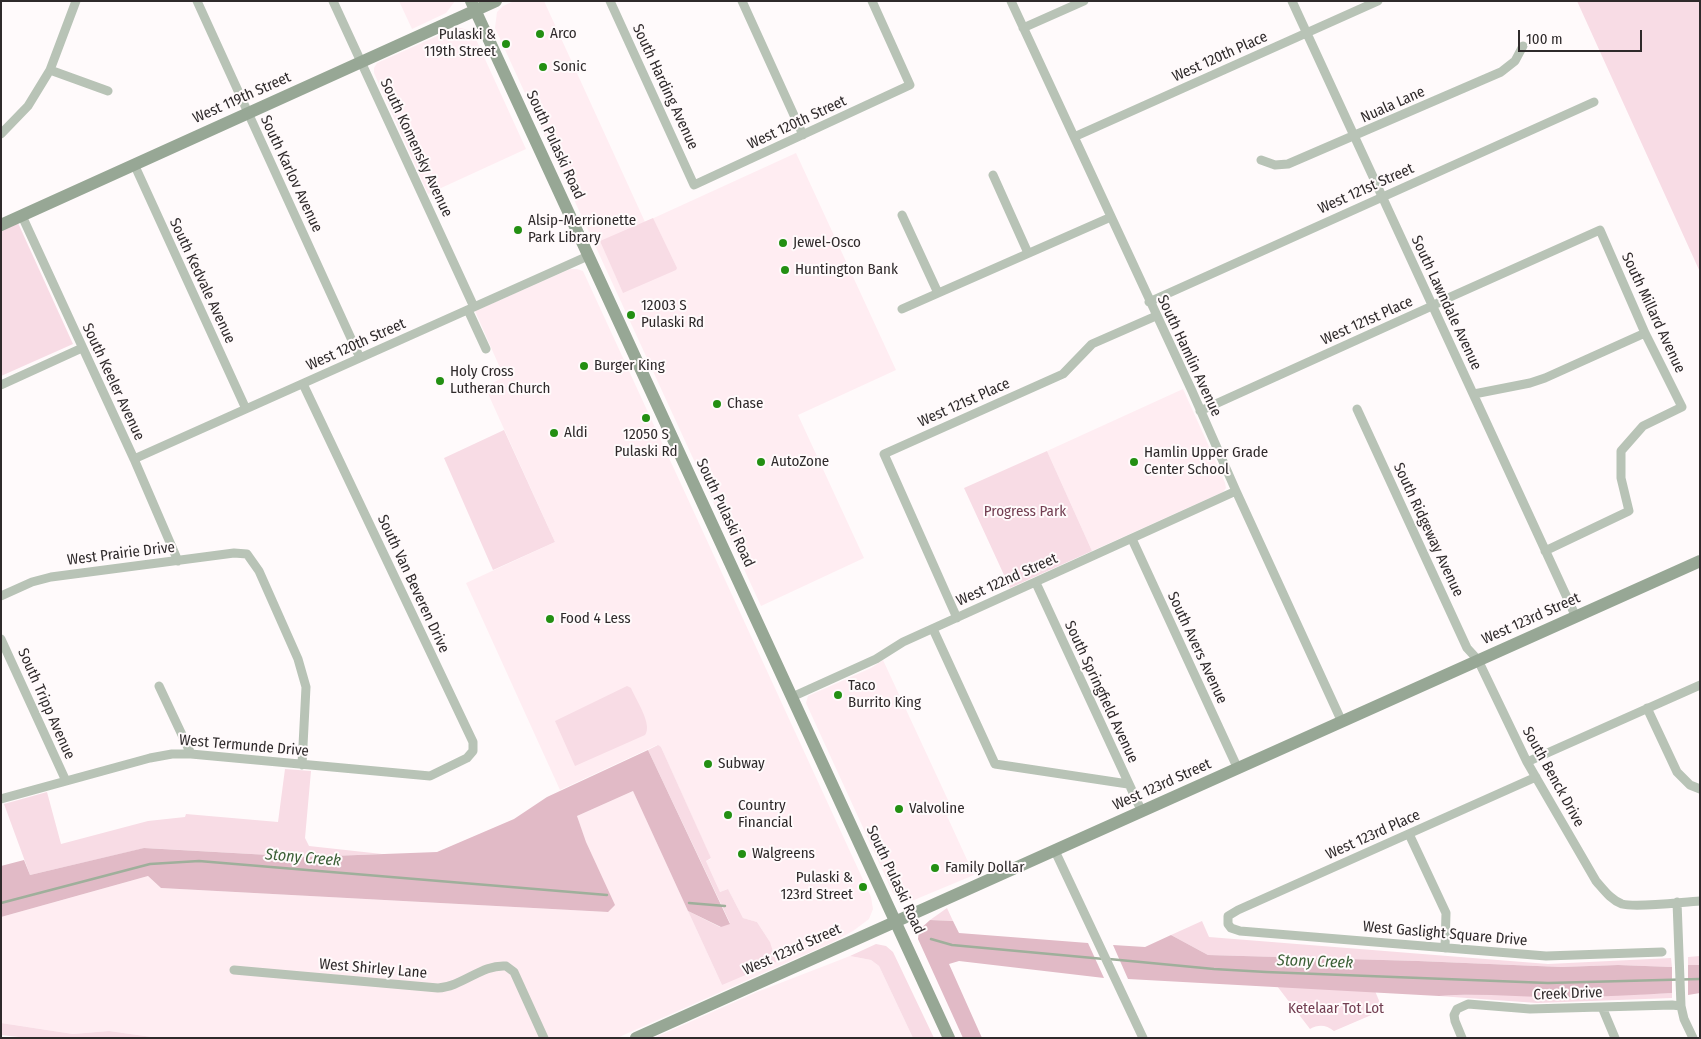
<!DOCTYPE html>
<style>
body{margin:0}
#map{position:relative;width:1701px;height:1039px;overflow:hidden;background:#fffafb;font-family:"Fira Sans Condensed",sans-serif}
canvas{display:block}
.frame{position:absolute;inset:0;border:2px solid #2f2a2b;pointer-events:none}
.scale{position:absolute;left:1518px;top:30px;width:124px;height:22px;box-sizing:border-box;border:2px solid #2f2a2b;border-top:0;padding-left:6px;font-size:15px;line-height:18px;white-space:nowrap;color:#2f2a2b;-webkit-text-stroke:4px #fffafb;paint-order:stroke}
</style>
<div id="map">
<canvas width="1701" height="1039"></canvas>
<div class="frame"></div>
<div class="scale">100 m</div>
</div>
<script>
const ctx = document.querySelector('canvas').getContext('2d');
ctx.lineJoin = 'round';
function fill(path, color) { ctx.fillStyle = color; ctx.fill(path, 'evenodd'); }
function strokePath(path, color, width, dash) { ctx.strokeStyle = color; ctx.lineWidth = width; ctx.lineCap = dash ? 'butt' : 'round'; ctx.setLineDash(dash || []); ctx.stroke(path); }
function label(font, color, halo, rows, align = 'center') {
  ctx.font = font + ' "Fira Sans Condensed",sans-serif'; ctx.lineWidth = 4; ctx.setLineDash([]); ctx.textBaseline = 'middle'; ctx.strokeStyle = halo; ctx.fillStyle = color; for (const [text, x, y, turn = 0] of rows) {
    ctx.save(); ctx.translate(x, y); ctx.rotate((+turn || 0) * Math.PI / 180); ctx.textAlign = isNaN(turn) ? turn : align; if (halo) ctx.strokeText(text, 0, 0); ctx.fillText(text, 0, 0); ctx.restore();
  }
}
fill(new Path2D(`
 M399,1H455L446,13L412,29Z
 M514,1H544L645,222L796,153L896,370L798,415L864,558L761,606L495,28L497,12L503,6Z
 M455,28H461L468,30L474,35L526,149L428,194L374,73V68L377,63Z
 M570,269H577L583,271L871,897L873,909L869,919L853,931L831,943L617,1038H159L109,1031L73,1034L1,1023V917L148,876L161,888L608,912L577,816L633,791L722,985L770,942L757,922L743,918L728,889L720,892L706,861L711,859L661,747L657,745L560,790L466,583L555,542L485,387L504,377L475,311Z
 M1183,389L1221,473L1225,483L1226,488L1223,492L1092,551L1047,451Z
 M883,660L954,813L947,816L974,875L914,900L907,901L900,899L893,893L806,703L808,696L871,668Z
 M850,956L871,960L879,966L913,1038H654L757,992Z`), '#ffedf2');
fill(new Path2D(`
 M1577,1H1700V272Z
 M653,218L677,268L676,270L623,293L600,241Z
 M18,223L73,344L1,376V231Z
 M504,430L555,542L493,570L444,458Z
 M1047,451L1092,551L1010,588L964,488Z
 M627,686L631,688C636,700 653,725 645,735L575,766L555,721Z
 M658,745L661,747L711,858L706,861L720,892L728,889L743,918L757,922L770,942L776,962L722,985L688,911L720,927L730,923L648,750Z
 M285,769L311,771L305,838L309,846L382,854L305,857L145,848L30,875L4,804L47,792L61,844L148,821L185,817L186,814L278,822Z
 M947,908L953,921L930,920Z
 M1202,921L1209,937L1548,964L1671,958L1672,967L1618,965L1561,967L1418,961L1208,955L1171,935Z
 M876,944L886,946L893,952L934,1038H913L879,966L871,960L850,956Z
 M1700,956V965H1688V957Z
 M1277,986L1375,991L1383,1010L1334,1031C1326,1025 1319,1024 1310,1029Z
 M1672,993V998L1537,1003L1439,996L1475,994L1592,996Z
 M1,1023L73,1034L109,1031L159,1038H28L1,1035Z`), '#f8dce5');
fill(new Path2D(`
 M648,750L730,924L721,927L688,911L633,791L577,816L586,842L615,905L608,912L161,888L148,876L1,917V866L24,860L30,875L144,848L305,857L437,852L514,819L547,797Z
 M930,920L953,921L959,933L1088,943L1104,978L959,961L949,964L982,1038H963L918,939L919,930Z
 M1171,935L1208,955L1418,961L1561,967L1618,965L1672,967V993C1630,995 1588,998 1546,997C1510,996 1475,993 1439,996L1128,979L1113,945L1145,947Z
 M1688,965H1700V993L1688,995Z`), '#e1bac6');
strokePath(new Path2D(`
 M1,903L150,864L199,861L607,895
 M689,903L725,906
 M931,939L952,945L1104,959
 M1109,959L1214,969L1266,972L1548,983L1700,979`), '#9faf9b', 2.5);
strokePath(new Path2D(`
 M197,1L360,358
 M333,1L474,307
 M610,1L694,185L910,85L872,1
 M742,1L803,135
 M1011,1L1192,391L1236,491L1342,722
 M1292,1L1576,617
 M1023,28L1084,1
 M50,70L108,91
 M1,134L28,106L50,70L76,1
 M1074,137L1378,1
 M1261,160L1275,165L1288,164L1501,72L1515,61L1523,46
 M134,164L246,409
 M993,175L1028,253
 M902,215L938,293
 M22,216L134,459L178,561
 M1149,302L1594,102
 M902,309L1111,217
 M468,310L486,349
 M1,385L82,348
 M1474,394L1530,383L1545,378L1645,333
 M1357,409L1467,648L1478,660L1527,762L1596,881C1604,890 1611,900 1622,904C1637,908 1682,902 1700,901
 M1200,411L1432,306L1448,298L1600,230L1645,333L1682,407L1643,426L1621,451V478L1629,511L1545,551
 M134,459L588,256
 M1132,539L1238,769
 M1036,583L1142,812
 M1,596L32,582L51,577L234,553L247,554L259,571L298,659L306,687L302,765
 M957,618L884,454L1063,374L1092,344L1156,316
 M933,629L995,764L1128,784
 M1,639L66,781
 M159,686L191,754
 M792,697L876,659L903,642L1236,491
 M1647,708L1677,772L1690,785L1700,789
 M1527,762L1700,685
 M1536,777L1238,910L1228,916V924L1231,928L1240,931L1546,956L1662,952
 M1,799L150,758L172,754H191L430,776L467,758L473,751V742L303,384
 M1409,834L1446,913L1445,948
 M1055,851L1143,1038
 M1677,902L1681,1006L1684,1019L1693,1038
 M234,970L438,988C462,987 482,964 506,966L514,972L544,1038
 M1602,1007L1615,1038
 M1462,1038L1455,1021L1454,1015L1457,1009L1468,1004L1530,1009L1672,1005L1681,1006`), '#b8c3b6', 9);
strokePath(new Path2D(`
 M471,1L949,1038
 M1,225L496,1
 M636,1038L1700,561`), '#97a795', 12);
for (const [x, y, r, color] of [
 [540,34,5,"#238f12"],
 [506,44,5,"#238f12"],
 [543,67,5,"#238f12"],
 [518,230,5,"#238f12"],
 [783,243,5,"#238f12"],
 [785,270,5,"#238f12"],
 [631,315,5,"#238f12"],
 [584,366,5,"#238f12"],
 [440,381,5,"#238f12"],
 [717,404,5,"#238f12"],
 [646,418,5,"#238f12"],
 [554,433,5,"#238f12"],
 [761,462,5,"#238f12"],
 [1134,462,5,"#238f12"],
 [550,619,5,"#238f12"],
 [838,695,5,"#238f12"],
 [708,764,5,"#238f12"],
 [899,809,5,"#238f12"],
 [728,815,5,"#238f12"],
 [742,854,5,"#238f12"],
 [935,868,5,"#238f12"],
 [863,887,5,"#238f12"]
]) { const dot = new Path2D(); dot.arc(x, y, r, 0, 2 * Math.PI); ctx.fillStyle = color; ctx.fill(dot); strokePath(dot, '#fffafb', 2); }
label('15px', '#2f2a2b', '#fffafb', [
 ["Arco",550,34],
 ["Pulaski &",496,35,"right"],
 ["119th Street",496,52,"right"],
 ["Sonic",553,67],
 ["Alsip-Merrionette",528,221],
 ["Park Library",528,238],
 ["Jewel-Osco",793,243],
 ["Huntington Bank",795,270],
 ["12003 S",641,306],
 ["Pulaski Rd",641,323],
 ["Burger King",594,366],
 ["Holy Cross",450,372],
 ["Lutheran Church",450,389],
 ["Chase",727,404],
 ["Aldi",564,433],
 ["12050 S",646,435,"center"],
 ["Pulaski Rd",646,452,"center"],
 ["Hamlin Upper Grade",1144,453],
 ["Center School",1144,470],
 ["AutoZone",771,462],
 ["Food 4 Less",560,619],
 ["Taco",848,686],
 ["Burrito King",848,703],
 ["Subway",718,764],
 ["Country",738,806],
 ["Financial",738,823],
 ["Valvoline",909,809],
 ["Walgreens",752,854],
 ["Family Dollar",945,868],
 ["Pulaski &",853,878,"right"],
 ["123rd Street",853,895,"right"]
], 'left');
label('15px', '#2f2a2b', '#fffafb', [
 ["West 120th Place",1220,57,-24],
 ["South Harding Avenue",665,87,65],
 ["West 119th Street",242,98,-24],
 ["Nuala Lane",1393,105,-24],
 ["West 120th Street",797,123,-25],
 ["South Pulaski Road",555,145,65],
 ["South Komensky Avenue",416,148,65],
 ["South Karlov Avenue",291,174,65],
 ["West 121st Street",1366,189,-24],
 ["South Kedvale Avenue",202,281,65],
 ["South Lawndale Avenue",1446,303,65],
 ["South Millard Avenue",1653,313,65],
 ["West 121st Place",1367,321,-24],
 ["West 120th Street",356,345,-24],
 ["South Hamlin Avenue",1189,356,65],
 ["South Keeler Avenue",113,382,65],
 ["West 121st Place",964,403,-24],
 ["South Pulaski Road",725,513,65],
 ["South Ridgeway Avenue",1428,530,65],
 ["West Prairie Drive",121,554,-7],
 ["West 122nd Street",1007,580,-24],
 ["South Van Beveren Drive",413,584,65],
 ["West 123rd Street",1531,619,-24],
 ["South Avers Avenue",1197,648,65],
 ["South Springfield Avenue",1101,692,65],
 ["South Tripp Avenue",46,704,66],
 ["West Termunde Drive",244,746,5],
 ["South Benck Drive",1553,777,61],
 ["West 123rd Street",1162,785,-24],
 ["West 123rd Place",1373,835,-24],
 ["South Pulaski Road",895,880,65],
 ["West Gaslight Square Drive",1445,934,5],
 ["West 123rd Street",792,950,-24],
 ["West Shirley Lane",373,969,5],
 ["Creek Drive",1568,994,-2]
]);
label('15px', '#723e51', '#fffafb', [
 ["Progress Park",1025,512],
 ["Ketelaar Tot Lot",1336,1009]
]);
label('italic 16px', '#3b5f36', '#fffafb', [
 ["Stony Creek",303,858,5],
 ["Stony Creek",1315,962,2]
]);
</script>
